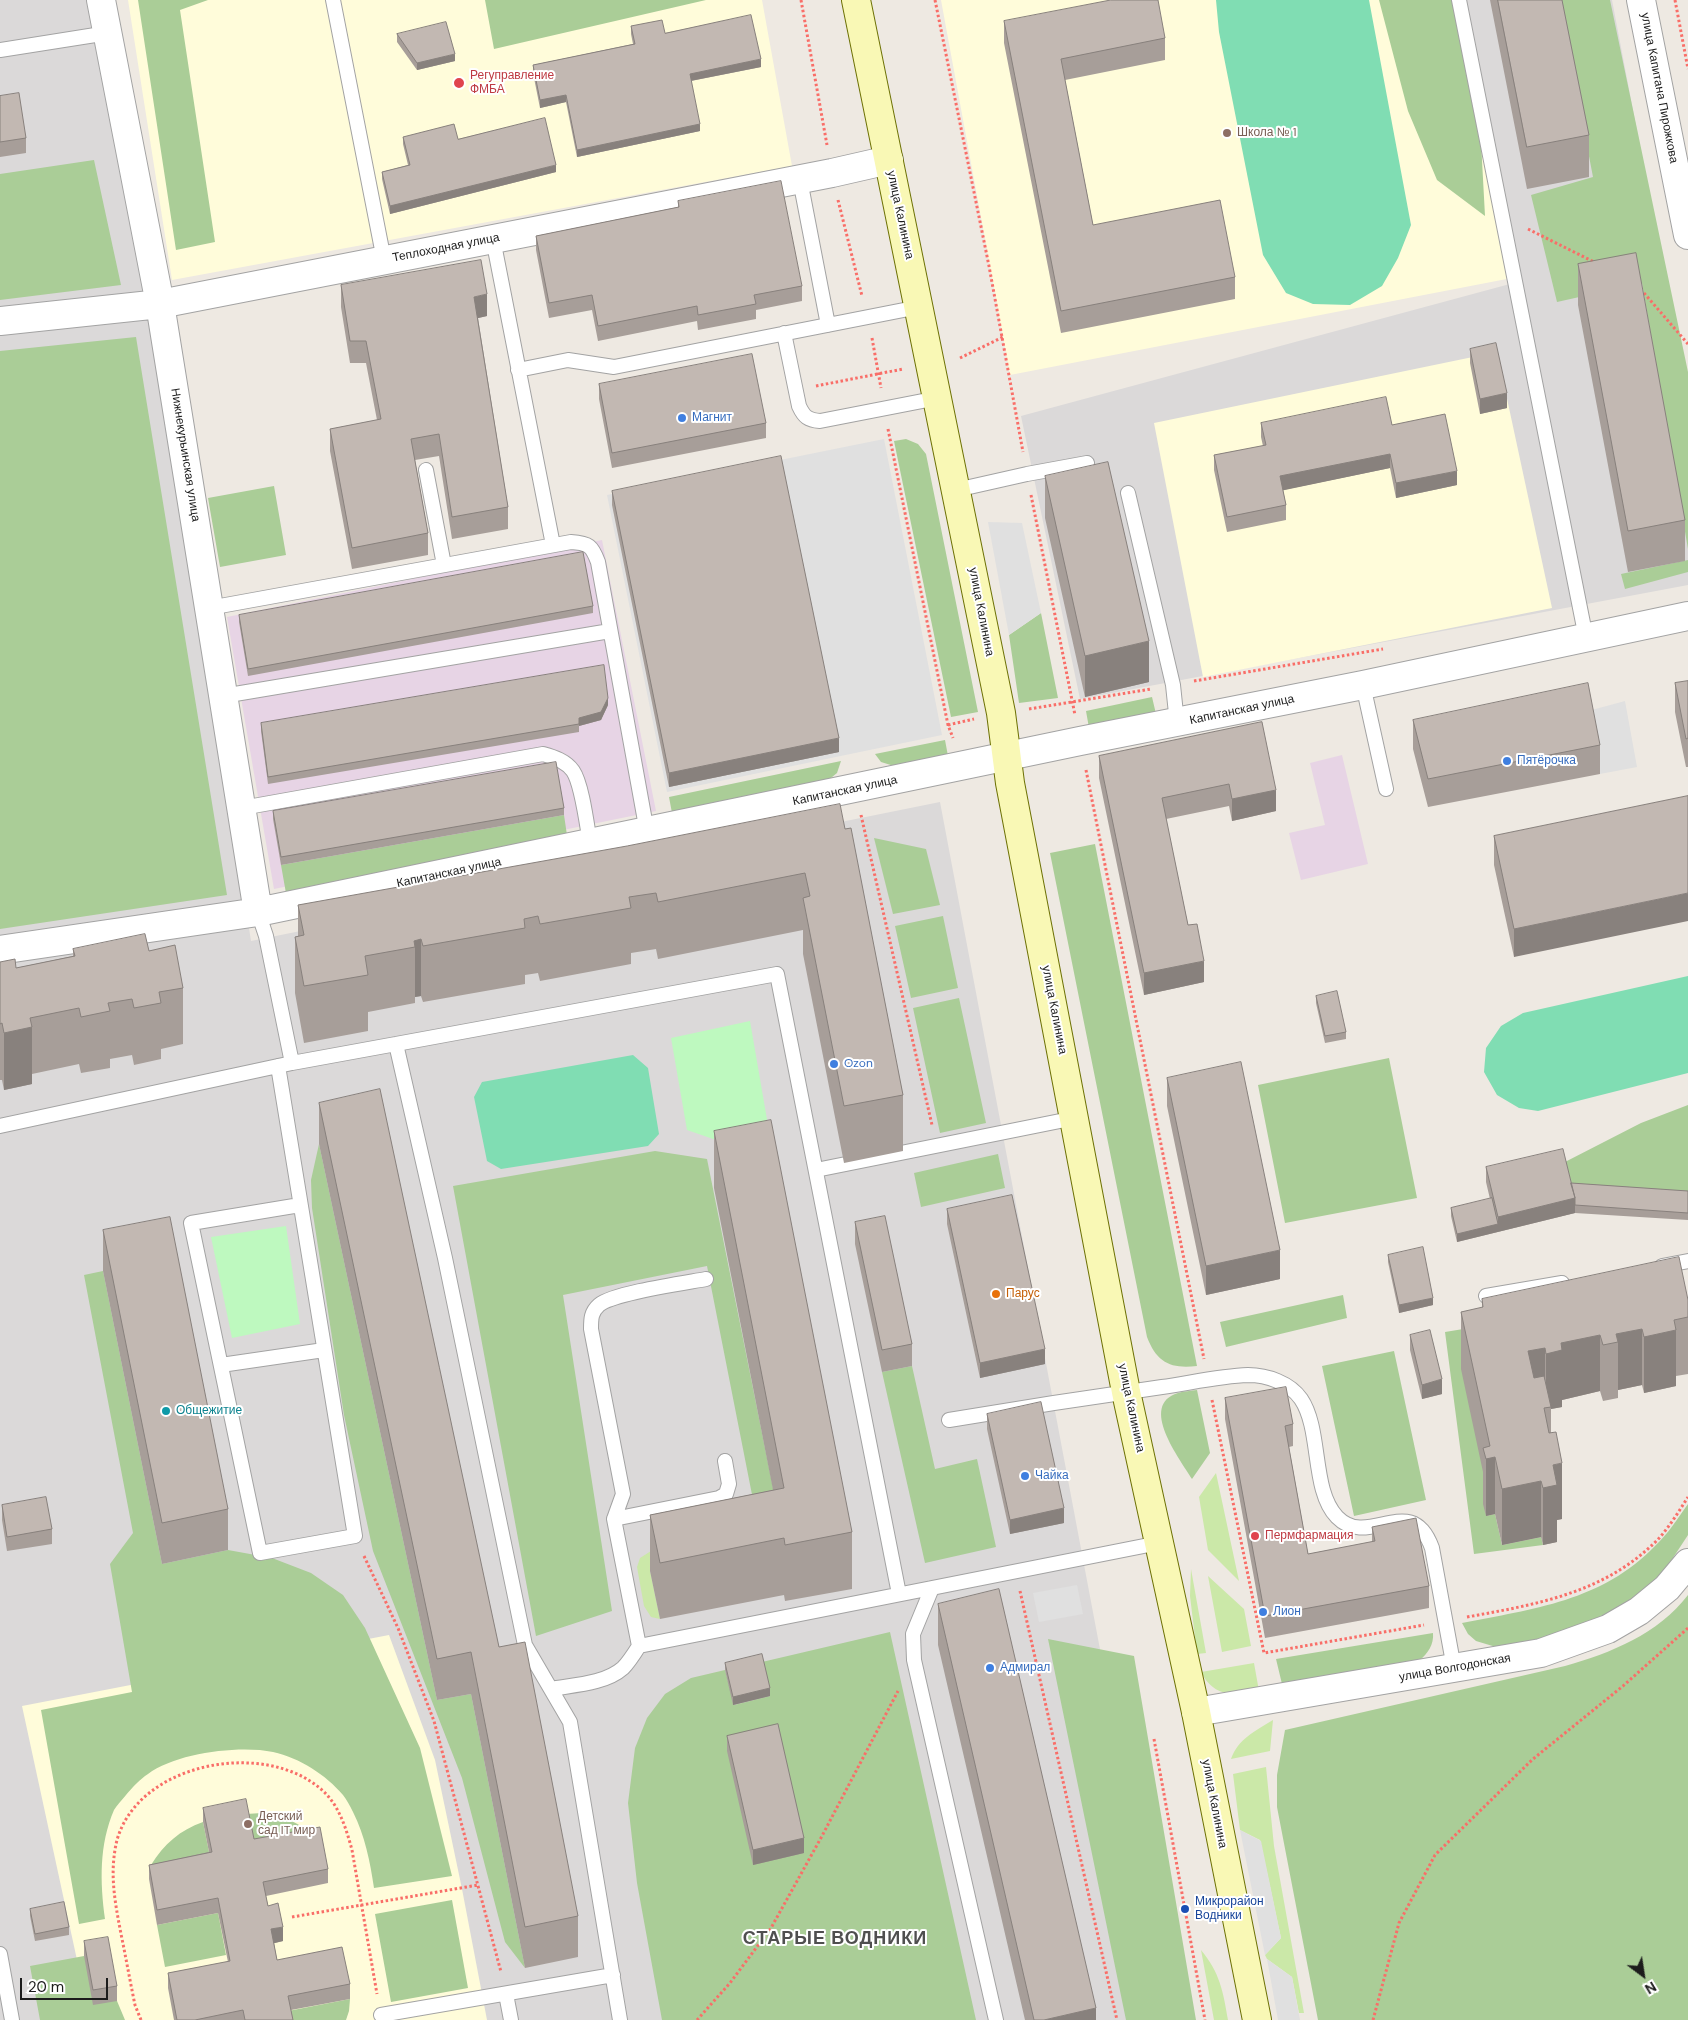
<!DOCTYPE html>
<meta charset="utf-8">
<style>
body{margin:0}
#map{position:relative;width:1688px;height:2020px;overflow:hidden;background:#eee9e2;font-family:"DM Sans",sans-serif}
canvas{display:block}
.north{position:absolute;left:1618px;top:1950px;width:50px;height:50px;-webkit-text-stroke:4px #fff;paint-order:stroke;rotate:149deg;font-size:14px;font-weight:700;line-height:20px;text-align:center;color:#1c1c1c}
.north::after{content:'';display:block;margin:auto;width:18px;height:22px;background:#1c1c1c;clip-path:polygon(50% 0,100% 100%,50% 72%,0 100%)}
.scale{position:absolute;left:20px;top:1978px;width:88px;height:22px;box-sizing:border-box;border:2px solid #1c1c1c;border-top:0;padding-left:6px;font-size:15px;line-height:18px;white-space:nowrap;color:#1c1c1c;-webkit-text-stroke:4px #fff;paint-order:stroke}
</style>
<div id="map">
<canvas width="1688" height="2020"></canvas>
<div class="north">N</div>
<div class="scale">20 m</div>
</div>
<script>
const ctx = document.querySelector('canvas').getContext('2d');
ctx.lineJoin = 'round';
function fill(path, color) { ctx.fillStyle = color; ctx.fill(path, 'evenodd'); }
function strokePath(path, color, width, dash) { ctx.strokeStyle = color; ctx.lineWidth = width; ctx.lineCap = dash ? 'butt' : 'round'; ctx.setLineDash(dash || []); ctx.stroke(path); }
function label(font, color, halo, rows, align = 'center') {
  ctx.font = font + ' "DM Sans",sans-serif'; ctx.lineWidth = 4; ctx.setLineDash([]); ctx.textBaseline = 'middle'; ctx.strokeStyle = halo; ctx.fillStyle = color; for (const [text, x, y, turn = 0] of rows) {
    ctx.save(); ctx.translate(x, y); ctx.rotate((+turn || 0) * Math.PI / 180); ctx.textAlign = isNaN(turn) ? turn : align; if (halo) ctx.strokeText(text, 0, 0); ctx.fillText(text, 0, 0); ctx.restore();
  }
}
fill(new Path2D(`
 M0,0H107L251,941L940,802L1170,2020H0Z
 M1466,0H1612L1688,398V585L1080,699L1021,416L1521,281Z`), '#dbd9d9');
fill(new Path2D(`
 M602,540L656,811L274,889L227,617Z
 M1342,755L1368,864L1301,880L1289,833L1325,825L1310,763Z`), '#e7d4e5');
fill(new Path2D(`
 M128,0H762L792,166L172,280Z
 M941,0H1462L1517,277L1010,375Z
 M1497,352L1552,608L1203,677L1154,423Z
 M389,1635L435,1760L462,1889L487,2020H90L22,1706Z`), '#fffcda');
fill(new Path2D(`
 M1216,1473L1239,1581L1208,1550L1199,1497Z
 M651,1551L650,1571L660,1619L651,1617L644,1606L637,1567L640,1558Z
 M1191,1569L1206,1653L1197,1654L1190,1596Z
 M1208,1576L1244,1609L1251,1646L1222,1652Z
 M1254,1663L1259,1691C1234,1694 1215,1699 1201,1672Z
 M1273,1720L1270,1751L1231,1759C1238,1739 1255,1731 1273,1720Z
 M1266,1767L1274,1846L1304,2013H1299L1292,1977L1267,1959L1265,1955L1281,1938L1260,1840L1240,1830L1233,1774Z
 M1201,1950C1220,1973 1223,1991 1228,2020H1214Z`), '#cbe8a8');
fill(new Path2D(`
 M138,0H208L180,10L215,242L176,250Z
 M485,0H706L494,49Z
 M1379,0H1455L1480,123L1485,216L1437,180L1408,111Z
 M1559,0H1610L1688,372V549L1642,283L1557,302L1531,195L1593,177Z
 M94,160L121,285L0,300V174Z
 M136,337L227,895L0,929V351Z
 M906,439L918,444L926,454L978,712L951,717L894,441Z
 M274,486L286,555L220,567L208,498Z
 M1688,560V572L1625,589L1621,574Z
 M1041,613L1058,698L1019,703L1009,635Z
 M1152,697L1156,714L1089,728L1086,711Z
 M945,740L948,756L894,766L881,762L875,754Z
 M841,761L837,773L826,782L672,813L669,797Z
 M564,815L568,842L287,899L281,865Z
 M874,838L926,849L940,905L893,914Z
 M1095,844L1197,1366C1171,1369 1157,1363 1147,1337L1050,853Z
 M943,916L958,988L911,998L895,926Z
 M959,998L986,1123L940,1133L913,1008Z
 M1389,1058L1417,1198L1285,1223L1258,1085Z
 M1688,1105V1199L1570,1190L1563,1163L1641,1123Z
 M319,1144L437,1700L471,1694L525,1968L505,1942L462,1778L373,1551L344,1415L312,1208L311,1180Z
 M655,1151L707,1159L779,1518L757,1520L707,1266L563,1295L612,1611L536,1636L453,1186Z
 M998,1154L1005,1188L921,1207L914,1173Z
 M103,1271L162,1564L228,1550L272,1558L311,1573L343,1595L365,1628L420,1748L452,1876L374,1888C370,1861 365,1836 353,1812C350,1806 347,1800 343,1795C326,1775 300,1758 273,1752C239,1745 176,1753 148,1774C140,1779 132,1788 126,1795C122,1800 117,1805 114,1810C99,1845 100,1882 105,1919L79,1924L41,1710L132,1692L110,1564L133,1533L84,1275Z
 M1676,1294L1482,1355L1490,1503L1486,1516L1495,1514L1502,1545L1541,1537L1543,1545L1474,1554L1445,1332Z
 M1343,1295L1347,1318L1226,1347L1220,1322Z
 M1394,1351L1426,1500L1354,1516L1322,1366Z
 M912,1366L935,1469L977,1459L996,1547L925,1563L882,1372Z
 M1197,1390L1210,1453L1192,1479C1180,1459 1138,1405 1178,1393C1184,1391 1191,1391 1197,1390Z
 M1688,1504V1535L1667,1567L1649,1586L1609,1616L1556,1636L1496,1647L1476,1641L1468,1634L1462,1623C1533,1609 1602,1601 1655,1546C1668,1534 1678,1518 1688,1504Z
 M1688,1595V2020H1318L1277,1807V1775L1285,1730L1565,1666C1611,1653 1658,1634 1688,1595Z
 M890,1632L976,2020H662L637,1883L628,1803L635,1748L647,1718L665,1694L691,1678L725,1670L734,1705L770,1696L762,1662Z
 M1433,1633C1434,1645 1428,1653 1419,1661L1282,1684L1276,1659Z
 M1048,1639L1134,1656L1196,2020H1126Z
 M262,1813C280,1816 294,1820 308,1831L254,1854L246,1814Z
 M203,1822L212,1867L151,1865C164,1844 180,1830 203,1822Z
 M452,1900L468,1988L391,2002L375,1914Z
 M218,1913L226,1955L165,1967L157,1925Z
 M84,1956L117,2001L125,2020H40L30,1966Z
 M350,1999L349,2011L346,2020H290L288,2011Z`), '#aacd97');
fill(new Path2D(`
 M750,1021L774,1160L687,1130L671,1038Z
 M286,1226L300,1324L232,1338L211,1237Z`), '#bef9bf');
fill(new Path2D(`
 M1216,0H1369L1411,225L1398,258L1382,286L1350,305L1313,304L1286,293L1263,255L1219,32Z
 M1688,976V1073L1538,1111L1519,1108L1497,1095L1484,1072L1486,1048L1501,1026L1523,1013Z
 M633,1055L648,1068L659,1134L648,1146L501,1169L487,1161L474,1097L482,1082Z`), '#80ddb3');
fill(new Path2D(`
 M884,439L942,735L667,792L607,495Z
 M988,522L1022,523L1041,613L1009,635Z
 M1625,701L1637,767L1600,774L1588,711Z
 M1077,1585L1083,1614L1039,1622L1033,1593Z
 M1240,1830L1261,1841L1281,1938L1265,1955Z
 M1267,1959L1292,1977L1300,2020H1278Z`), '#e0e0e0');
const service = new Path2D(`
 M333,0L384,260
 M1459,0L1586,638
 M0,50L108,33
 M800,180L828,325
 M493,239L553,545
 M784,333L799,406C804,417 808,420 820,421L938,398
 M518,370L568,360L614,367L919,307
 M426,470L444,565
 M956,490L1027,474L1087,463
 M1128,493L1173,685L1177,723
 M209,608L571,542C589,543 592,546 598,562L647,832
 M1363,685L1386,789
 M223,696L610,631
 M242,808L543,754C554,757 566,761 573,771C582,784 587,826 590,843
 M258,912L266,936L292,1063L396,1044
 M278,1066L355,1536L260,1553L191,1223L300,1205
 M0,1126L292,1063
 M816,1170L1075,1118
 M1662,1266L1688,1261
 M706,1279C684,1283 613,1293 599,1305C591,1312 591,1319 591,1329L623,1494L614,1519L639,1646L1159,1543
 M1486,1296L1562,1283
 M221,1365L324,1350
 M949,1420C1020,1408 1091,1397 1162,1387C1190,1383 1220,1376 1248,1375C1267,1375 1290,1383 1301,1399C1322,1430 1311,1490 1337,1517C1369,1550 1411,1490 1432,1548L1454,1668
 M614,1519L719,1498L726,1494L729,1484L725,1461
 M932,1588L913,1634L914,1660L996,2020
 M551,1689C573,1685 605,1684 623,1668C629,1662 634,1654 639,1646
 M0,1954L12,2020
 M506,1994L511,2020
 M381,2015L613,1975
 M620,2020L570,1722L525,1645L445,1258L396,1044L777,974L899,1594`);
const minor = new Path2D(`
 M101,0L160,304L258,912
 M1641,0L1688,235
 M0,321L160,304L832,173L889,160
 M0,950L258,912L1080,741L1363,685L1688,616
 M1196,1712L1541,1653L1608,1629L1639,1611L1667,1588L1688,1563`);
const secondary = new Path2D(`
 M856,0L1001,713L1010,783L1126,1392L1196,1712L1257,2020`);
strokePath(service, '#a3a3a3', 16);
strokePath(minor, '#a3a3a3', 30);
strokePath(secondary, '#6d7105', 30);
strokePath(new Path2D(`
 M801,0L827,145
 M935,0L989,266L1023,452
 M1675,0L1688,69
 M838,200L862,296
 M1528,229L1596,263
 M1644,293L1688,344
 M872,338L881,388
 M960,358L1003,337
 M816,386L903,369
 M888,429L948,725L953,738
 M1031,495L1075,715
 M1194,681L1383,649
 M1029,709L1151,689
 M948,725L974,719
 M1086,770L1204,1359
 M861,815L932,1125
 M1212,1400L1264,1653L1424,1625
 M364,1556L398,1628L434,1721L501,1972
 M1020,1591L1117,2020
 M1467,1617C1533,1605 1600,1594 1651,1546C1666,1533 1677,1514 1688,1497
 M1154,1739L1205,2020
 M292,1917L478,1885
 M141,2020L135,2005C130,1981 126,1958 121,1934C115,1902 109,1873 117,1840C139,1762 265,1739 322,1790C339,1805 346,1828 352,1850L377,1994
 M697,2020L730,1983L771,1928L822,1836L898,1691
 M1373,2020L1399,1923L1435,1855L1533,1759L1623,1686L1688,1628`), '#f96e68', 3, [2.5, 2.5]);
strokePath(service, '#fff', 14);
strokePath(minor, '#fff', 28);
strokePath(secondary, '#f9f8b5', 28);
fill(new Path2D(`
 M1490,0H1562L1589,135V177L1527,189Z
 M1004,21L1165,38V60L1065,80L1093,225L1235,277V299L1061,333L1004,43Z
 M631,26L665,33L761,67L691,81L700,131L577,157L566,102L540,108L533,73V65L633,44L631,34Z
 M397,34L455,61L417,70L397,42Z
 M0,96L26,138V153L0,157Z
 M403,137L458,139L556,172L390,214L382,179V172L408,165L403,144Z
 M678,201L802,286V301L756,310V319L698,330L697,321L598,341L592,310L549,318L536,250V236L678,207Z
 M1578,264L1685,520V561L1628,572L1578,305Z
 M341,285L487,316L478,318L508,507V529L452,539L439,456L415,460L428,533V555L352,569L330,451V429L377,420L366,363H350L341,307Z
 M1470,349L1507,408L1480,414L1470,363Z
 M599,384L766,423V438L612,468L599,399Z
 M1261,423L1392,425L1457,485L1396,498L1390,468L1283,490L1286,505V520L1227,532L1214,470V455L1263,446L1261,437Z
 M1045,476L1149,682L1085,697L1045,518Z
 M612,491L839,752L669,787L612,505Z
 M593,606V613L248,676L239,622V615Z
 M1688,681V767H1686L1675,712V683Z
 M608,705L601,720L579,726V732L268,784L261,731V723Z
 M1413,720L1600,745V774L1428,807L1413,749Z
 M1262,722L1276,811L1232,821L1229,806L1166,819L1188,925L1204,982L1144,995L1099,778V756Z
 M1688,796L1514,957L1494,865V836Z
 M564,808V815L281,865L273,819V811Z
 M845,829L903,1095V1151L844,1163L803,954V930L658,959L656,949L631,953V964L540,981L538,973L525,975V984L423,1002L421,996L415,997V1003L368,1012V1031L304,1043L295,993V937L298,936V905Z
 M73,949L149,951L183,988V1044L161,1049V1059L134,1065L132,1055L110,1059V1068L81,1073L79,1064L32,1074V1084L4,1090L2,1080H0V962L16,968L73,956Z
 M1316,996L1346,1032V1039L1325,1043L1316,1003Z
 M1167,1078L1280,1279L1206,1295L1167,1106Z
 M319,1103L499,1647L578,1916V1957L525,1968L471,1694L437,1700L319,1144Z
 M714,1131L852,1532V1589L785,1601L784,1595L660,1619L650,1571V1515L773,1490L714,1188Z
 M1486,1167L1571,1183L1688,1191V1220L1575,1213L1457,1242L1451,1216V1208L1490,1199L1486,1182Z
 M947,1209L1045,1364L980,1378L947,1224Z
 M855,1222L912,1344V1366L882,1372L855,1244Z
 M103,1230L228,1509V1550L162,1564L103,1271Z
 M1388,1255L1433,1305L1399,1313L1388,1262Z
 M1482,1299L1688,1300V1374L1676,1376V1386L1644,1393L1642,1385L1618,1390V1398L1603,1401L1600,1391L1562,1400V1407L1551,1409V1433L1562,1519L1557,1520V1542L1543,1545L1541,1537L1502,1545L1495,1514L1486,1516L1483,1504V1472L1461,1369V1312L1482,1308Z
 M1410,1335L1442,1394L1422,1399L1410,1350Z
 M1225,1398L1293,1424V1446L1289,1447L1308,1554L1372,1542V1527L1429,1586V1608L1265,1638L1225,1419Z
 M987,1414L1064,1523L1010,1534L987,1429Z
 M2,1505L52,1529V1544L7,1551L2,1520Z
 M938,1604L1096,2020H1025L938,1645Z
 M725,1663L770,1696L733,1705L725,1670Z
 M727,1736L804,1853L753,1865L727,1751Z
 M203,1808L254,1839L328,1869V1883L266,1896L268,1906L283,1941L274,1943L277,1960L350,1984V1999L291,2010L293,2020H174L168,1988V1973L228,1962L218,1913L157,1925L149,1879V1865L209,1852L203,1822Z
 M30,1909L69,1927V1935L35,1941L30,1916Z
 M84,1941L117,1986V2001L93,2005L84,1956Z`), '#a79e99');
fill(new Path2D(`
 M455,54V61L417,70V63Z
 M761,59V67L690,81V74Z
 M566,95V102L540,108V100Z
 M700,124V131L577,157V150Z
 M556,165V172L390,214V206Z
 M487,294V316L474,319V297Z
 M1507,393V408L1480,414V399Z
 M1390,454V468L1280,491V476Z
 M1457,471V485L1396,498V483Z
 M1149,641V682L1085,697V656Z
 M608,698V705L601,720L579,726V732V718Z
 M839,738V752L669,787V773Z
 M1276,790V811L1232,821V799Z
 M1688,893V921L1514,957V929Z
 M421,939V996L415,997V947L414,941Z
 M1204,961V982L1144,995V973Z
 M32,1027V1084L4,1090V1033Z
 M1575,1198V1213L1457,1242V1234L1498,1224V1217Z
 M1280,1250V1279L1206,1295V1266Z
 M1433,1298V1305L1399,1313V1305Z
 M1642,1329V1385L1618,1390V1342L1616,1334Z
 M1676,1330V1386L1644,1393V1337Z
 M1600,1335V1391L1562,1400V1407L1551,1409V1407L1546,1408V1354L1561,1343Z
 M1545,1348V1404L1528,1408V1351Z
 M1045,1349V1364L980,1378V1363Z
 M1442,1379V1394L1422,1399V1385Z
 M1495,1457V1514L1486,1516V1459Z
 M1562,1463V1519L1557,1520V1542L1543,1545V1488L1553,1465Z
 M1541,1481V1537L1502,1545V1489Z
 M1064,1508V1523L1010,1534V1520Z
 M770,1688V1696L733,1705V1697Z
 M804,1838V1853L753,1865V1850Z
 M283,1927V1941L271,1944V1929Z
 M1096,2008V2020H1044Z`), '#88817d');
const building = new Path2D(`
 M1111,0H1158L1165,38L1061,59L1093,225L1220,200L1235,277L1061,311L1004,21Z
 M1498,0H1562L1589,135L1527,147Z
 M751,15L761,59L690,74L700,124L577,150L566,95L540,100L533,65L635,44L631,26L662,20L665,33Z
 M446,22L455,54L417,63L397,34Z
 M19,93L26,138L0,142V96Z
 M545,118L556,165L390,206L382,172L410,165L403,137L454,124L458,139Z
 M781,181L802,286L754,295L756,304L698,315L697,306L598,326L592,295L549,303L536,236L679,207L678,201Z
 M1636,253L1685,520L1628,531L1578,264Z
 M481,260L487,294L474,297L508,507L452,517L439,434L411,439L428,533L352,548L330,429L381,419L366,341H350L341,285Z
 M1496,343L1507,393L1480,399L1470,349Z
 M752,354L766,423L612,453L599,384Z
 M1386,397L1392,425L1445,414L1457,471L1396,483L1390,454L1280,476L1286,505L1227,517L1214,455L1266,445L1261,423Z
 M781,456L839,738L669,773L612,491Z
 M1108,462L1149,641L1085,656L1045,476Z
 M583,552L593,606L248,669L239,615Z
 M604,665L608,698L601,712L579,718V724L268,777L261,723Z
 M1688,681V738L1686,739L1675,683Z
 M1588,683L1600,745L1428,779L1413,720Z
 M1262,722L1276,790L1232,799L1229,784L1162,798L1188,925L1197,924L1204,961L1144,973L1099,756Z
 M556,762L564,808L281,857L273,811Z
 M1688,796V893L1514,929L1494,836Z
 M840,804L845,829L851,828L903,1095L844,1106L803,898L810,896L805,873L658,902L656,893L629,897L631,908L540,924L538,916L524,919L525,928L423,946L421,939L414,941L415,947L365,956L368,975L304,986L295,937L304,935L298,905L627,846Z
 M145,934L149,951L175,945L183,988L159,992L161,1003L134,1008L132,999L108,1003L110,1011L81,1017L79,1008L30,1018L32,1027L4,1033L2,1023L0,1024V962L15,959L16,968L75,956L73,949Z
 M1337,991L1346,1032L1325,1036L1316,996Z
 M1241,1062L1280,1250L1206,1266L1167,1078Z
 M380,1089L499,1647L525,1642L578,1916L525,1927L471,1652L437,1659L319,1103Z
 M771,1120L852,1532L785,1545L784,1538L660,1563L650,1515L784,1488L714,1131Z
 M1563,1149L1575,1198L1498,1217L1486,1167Z
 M1571,1183L1688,1191V1213L1575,1205V1198Z
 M1012,1195L1045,1349L980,1363L947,1209Z
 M1492,1198L1498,1224L1457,1234L1451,1208Z
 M885,1216L912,1344L882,1350L855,1222Z
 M170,1217L228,1509L162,1523L103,1230Z
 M1423,1247L1433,1298L1399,1305L1388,1255Z
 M1679,1257L1688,1300V1317L1674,1320L1676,1330L1644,1337L1642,1329L1616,1334L1618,1342L1603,1345L1600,1335L1561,1343L1562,1350L1546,1354L1545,1348L1528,1351L1534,1378L1544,1376L1551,1407L1544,1408L1549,1433L1556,1432L1562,1463L1553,1465L1557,1485L1543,1488L1541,1481L1502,1489L1495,1457L1486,1459L1483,1448L1490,1446L1461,1312L1483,1307L1482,1299Z
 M1430,1330L1442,1379L1422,1385L1410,1335Z
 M1286,1387L1293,1424L1285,1426L1308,1554L1375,1541L1372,1527L1416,1518L1429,1586L1265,1616L1225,1398Z
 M1041,1402L1064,1508L1010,1520L987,1414Z
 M46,1497L52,1529L7,1537L2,1505Z
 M999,1589L1096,2008L1044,2020H1034L938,1604Z
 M762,1654L770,1688L733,1697L725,1663Z
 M778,1724L804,1838L753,1850L727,1736Z
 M246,1799L254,1839L320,1827L328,1869L263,1882L268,1906L278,1903L283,1927L271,1929L277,1960L342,1947L350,1984L288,1996L293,2020H245L243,2010L195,2020H177L168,1973L230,1961L218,1898L157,1910L149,1865L212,1852L203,1808Z
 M64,1902L69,1927L35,1934L30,1909Z
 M108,1937L117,1986L93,1990L84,1941Z`);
fill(building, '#c2b8b2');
strokePath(building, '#88817d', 1);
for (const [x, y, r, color] of [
 [459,83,6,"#e0444e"],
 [1227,133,5,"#8d6e63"],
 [682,418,5,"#3f7fe0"],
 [1507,761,5,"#3f7fe0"],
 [834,1064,5,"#3f7fe0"],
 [996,1294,5,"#e8710a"],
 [166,1411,5,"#0f9aa8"],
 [1025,1476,5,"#3f7fe0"],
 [1255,1536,5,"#e0444e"],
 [1263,1612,5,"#3f7fe0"],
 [990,1668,5,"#3f7fe0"],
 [248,1824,5,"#8d6e63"],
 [1185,1909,5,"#1a4fb4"]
]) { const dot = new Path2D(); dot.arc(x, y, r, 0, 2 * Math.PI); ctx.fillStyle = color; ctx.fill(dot); strokePath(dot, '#fff', 2); }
label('12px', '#be3a42', '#fff', [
 ["Регуправление",470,76],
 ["ФМБА",470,90],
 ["Пермфармация",1265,1536]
], 'left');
label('12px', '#1c1c1c', '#fff', [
 ["улица Капитана Пирожкова",1659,88,79],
 ["улица Калинина",900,215,78],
 ["Теплоходная улица",446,248,-11],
 ["Нижнекурьинская улица",185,455,81],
 ["улица Калинина",981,612,79],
 ["Капитанская улица",1242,710,-12],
 ["Капитанская улица",845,791,-12],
 ["Капитанская улица",449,873,-12],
 ["улица Калинина",1054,1010,79],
 ["улица Калинина",1131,1408,78],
 ["улица Волгодонская",1455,1668,-10],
 ["улица Калинина",1214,1804,79]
]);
label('12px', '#785e54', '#fff', [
 ["Школа № 1",1237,133],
 ["Детский",258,1817],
 ["сад IT мир",258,1831]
], 'left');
label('12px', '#366cbe', '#fff', [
 ["Магнит",692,418],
 ["Пятёрочка",1517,761],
 ["Ozon",844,1064],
 ["Чайка",1035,1476],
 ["Лион",1273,1612],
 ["Адмирал",1000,1668]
], 'left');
label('12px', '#c56008', '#fff', [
 ["Парус",1006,1294]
], 'left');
label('12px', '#0d838f', '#fff', [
 ["Общежитие",176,1411]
], 'left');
label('12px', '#164399', '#fff', [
 ["Микрорайон",1195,1902],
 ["Водники",1195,1916]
], 'left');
ctx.letterSpacing = '1px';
label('bold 18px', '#4f4f4f', '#fff', [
 ["СТАРЫЕ ВОДНИКИ",835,1939]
]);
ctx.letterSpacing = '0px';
</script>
